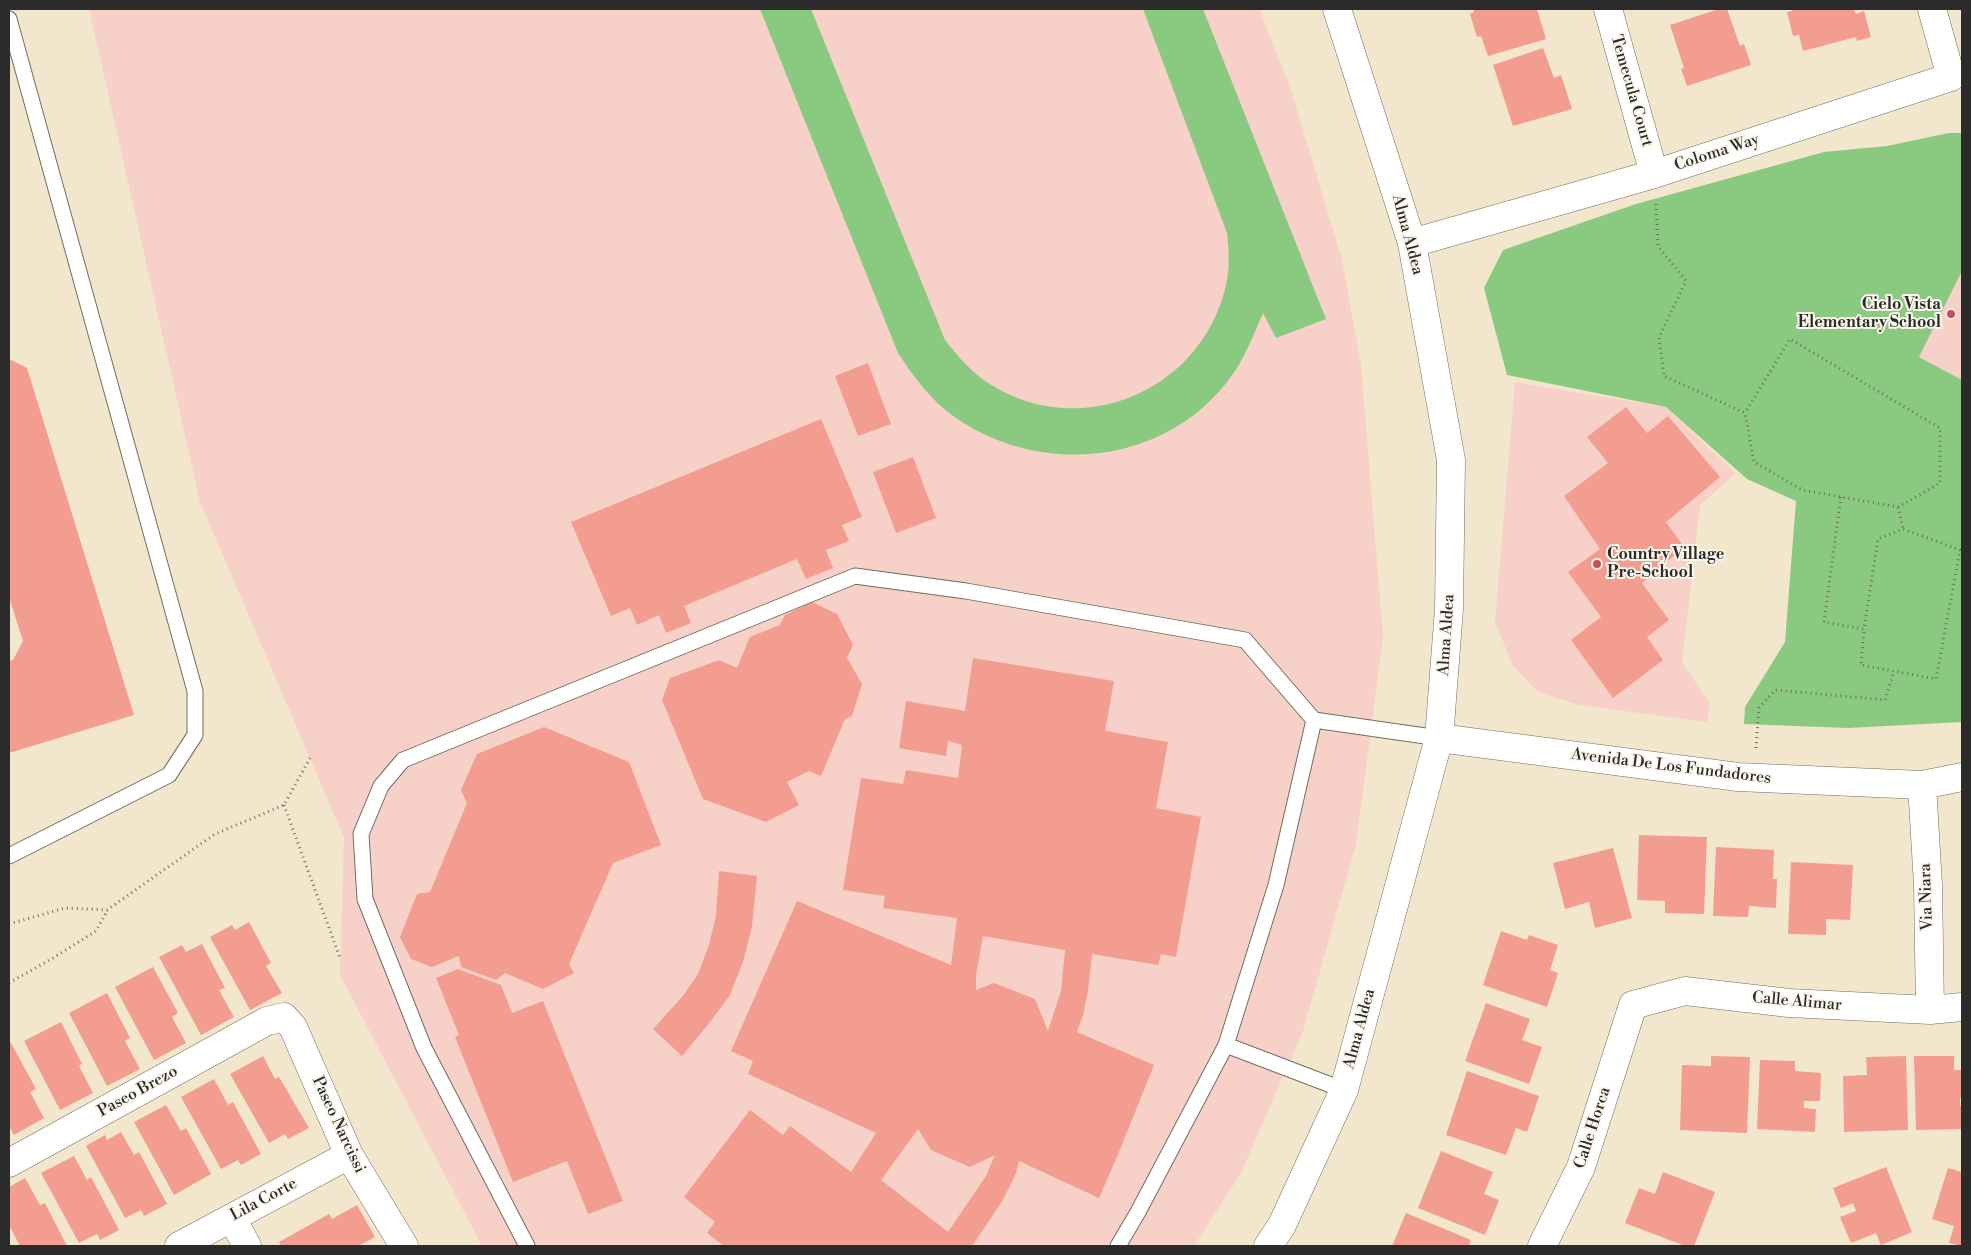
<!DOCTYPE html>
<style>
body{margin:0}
#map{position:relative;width:1971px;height:1255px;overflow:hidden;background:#f2e7cc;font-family:"Libre Bodoni",serif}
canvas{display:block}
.frame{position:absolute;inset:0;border:10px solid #2b2b2b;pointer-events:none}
</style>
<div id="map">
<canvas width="1971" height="1255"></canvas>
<div class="frame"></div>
</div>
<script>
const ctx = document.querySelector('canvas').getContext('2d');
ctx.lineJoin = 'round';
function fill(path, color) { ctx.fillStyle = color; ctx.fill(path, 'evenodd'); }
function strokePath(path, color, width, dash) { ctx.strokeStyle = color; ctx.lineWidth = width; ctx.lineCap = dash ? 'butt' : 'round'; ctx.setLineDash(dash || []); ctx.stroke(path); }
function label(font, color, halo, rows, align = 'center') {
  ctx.font = font + ' "Libre Bodoni",serif'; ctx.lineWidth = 4; ctx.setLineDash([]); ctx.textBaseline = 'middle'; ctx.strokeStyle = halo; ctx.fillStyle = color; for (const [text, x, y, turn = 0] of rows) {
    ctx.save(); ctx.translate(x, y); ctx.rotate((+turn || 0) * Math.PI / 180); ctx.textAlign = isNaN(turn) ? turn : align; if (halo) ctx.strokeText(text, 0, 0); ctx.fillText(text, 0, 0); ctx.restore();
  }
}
fill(new Path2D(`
 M89,9H1259L1290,86L1342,260L1361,364L1383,637L1356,845L1303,1031L1240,1175L1194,1246H482L340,975L344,838L200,502Z
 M1962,271V380L1919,357Z
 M1515,382L1666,407L1735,473L1700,506L1682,662L1710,704L1707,722L1579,705L1538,692L1513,666L1495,622Z`), '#f7d1c7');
fill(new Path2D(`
 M760,9H811L945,340C956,354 967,367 981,378C1073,445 1201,395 1226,285C1230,268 1229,250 1227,233L1143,9H1203L1326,319L1276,338L1263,313C1254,333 1247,353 1235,371C1172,464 1045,479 956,418C931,401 914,377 898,353Z
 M1949,133H1962V271L1919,357L1962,380V722L1848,728L1744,724L1745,707L1785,642L1796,501L1747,479L1666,407L1507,375L1484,288L1503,250L1636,204L1824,152L1887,146Z`), '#8ac980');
fill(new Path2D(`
 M1473,9H1537L1546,39L1488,56L1481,36L1477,37L1470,14L1474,12Z
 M1719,9H1727L1740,46L1744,44L1751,65L1687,86L1681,69L1684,68L1670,25Z
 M1792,9H1854L1856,14L1864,11L1871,37L1857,41L1856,37L1803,51L1799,35L1793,36L1787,12L1792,11Z
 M1543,48L1554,78L1561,75L1572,109L1513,126L1493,65Z
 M9,359L27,368L134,715L9,753V661L13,660L23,641L9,597Z
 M868,363L891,424L858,436L835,376Z
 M1626,407L1647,433L1668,416L1720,477L1666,522L1684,547L1642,583L1669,620L1647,637L1663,660L1613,698L1571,640L1601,617L1568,572L1600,549L1564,496L1608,463L1587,437Z
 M821,419L862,517L842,525L849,541L826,550L833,568L806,579L797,559L684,606L691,623L666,633L659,615L637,625L630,608L611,616L571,522Z
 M913,457L936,518L896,533L873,472Z
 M812,602L837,614L853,645L847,658L862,684L852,716L845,719L821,776L809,771L787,782L799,805L766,822L703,799L662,700L670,678L719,660L737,668L750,637L780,625L785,615Z
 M973,658L1114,681L1105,731L1168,742L1156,808L1201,817L1176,957L1161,954L1158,965L1092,954L1088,991L1083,1015L1077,1032L1154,1065L1119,1152L1099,1198L1019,1161L1016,1173L1003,1200L972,1246H724L707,1233L715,1222L684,1197L750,1110L783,1135L790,1126L851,1172L876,1133L748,1074L753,1061L731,1051L797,901L951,965L957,918L883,908L885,896L843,890L861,778L903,784L906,770L958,778L962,745L948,741L946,756L899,748L906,701L965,711ZM983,936L1065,950L1061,991L1048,1031L1035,999L994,983L976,990V975ZM918,1129L931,1150L970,1167L995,1155L986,1176L948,1232L881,1180Z
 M544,727L629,762L661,845L613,863L569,964L574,973L543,989L505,973L496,980L461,967L459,956L432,967L411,959L400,937L417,894L430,892L467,803L461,790L477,754Z
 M1639,835L1707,837L1704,914L1665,913V901L1637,900Z
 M1716,847L1774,850L1773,879H1777L1776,908L1749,906L1748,917L1713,916Z
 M1613,848L1632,918L1595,928L1589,902L1565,909L1553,863Z
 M1791,862L1853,865L1850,920L1826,919V935L1788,934Z
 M719,871L757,876L752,926L743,962L730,995L710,1022L682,1056L653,1029L683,996L698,974L709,945L716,915Z
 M249,922L271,963L266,966L282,993L250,1010L210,937L232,925L235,930Z
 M1501,931L1527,940L1529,935L1558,945L1550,970L1558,973L1547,1007L1483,985Z
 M202,944L225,988L219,990L234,1017L201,1035L159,957L182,945L186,952Z
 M153,967L178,1013L172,1017L186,1043L154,1060L115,987Z
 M458,969L501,985L512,1013L543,1001L623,1201L588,1214L567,1161L513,1182L455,1037L459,1035L436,978Z
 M107,993L130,1038L125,1041L140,1069L107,1086L69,1013Z
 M1486,1003L1530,1019L1522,1040L1542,1047L1529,1084L1465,1061Z
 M61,1022L82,1064L79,1066L93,1093L60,1110L24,1041Z
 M11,1043L36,1089L30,1092L44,1118L14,1135L9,1126V1044Z
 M263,1056L275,1079L279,1077L309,1128L288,1139L285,1134L269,1143L230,1074Z
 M1711,1056L1750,1057L1747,1133L1680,1130L1682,1065L1711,1066Z
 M1906,1056L1908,1130L1844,1132L1843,1076L1867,1075L1866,1057Z
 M1914,1056H1954V1070H1962V1098H1960V1106H1962V1129L1916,1130Z
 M1760,1060L1795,1061V1071L1821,1073L1820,1101H1804V1108L1816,1109L1815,1132L1757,1129Z
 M1467,1071L1539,1096L1527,1132L1516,1128L1506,1155L1446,1135Z
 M214,1079L228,1105L233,1102L261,1154L241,1165L238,1160L221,1169L181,1097Z
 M166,1105L181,1131L186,1128L211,1174L174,1195L134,1122Z
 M121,1132L134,1155L139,1152L167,1204L144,1216L141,1210L125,1218L86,1146L105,1135L107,1140Z
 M1441,1151L1493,1172L1484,1194L1499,1200L1485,1235L1418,1208Z
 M74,1156L87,1180L91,1177L119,1230L100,1240L97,1234L79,1243L41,1173Z
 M1886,1167L1912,1232L1881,1245L1876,1233L1851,1243L1840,1217L1856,1211L1853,1203L1841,1208L1833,1188Z
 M1948,1168L1962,1172V1246L1949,1243L1954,1226L1932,1219Z
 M1663,1172L1715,1192L1694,1246H1685L1625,1223L1639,1188L1655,1194Z
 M25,1178L40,1205L45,1203L67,1246H20L9,1225V1187Z
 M357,1205L375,1237L358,1246H281L279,1242L329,1214L332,1219Z
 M1406,1213L1471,1240L1469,1246H1392Z`), '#f29d8f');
const service = new Path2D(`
 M9,19L195,691V735L169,775L9,856
 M1226,1045L1344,1090
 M527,1246L424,1048L365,899L361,834L381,786L403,760L855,576L966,591L1245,640L1314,720L1439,738
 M1118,1246L1138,1212L1226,1045L1276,885L1314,720`);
const minor = new Path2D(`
 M1608,9L1654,174
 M1412,243L1654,174L1951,77L1932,9
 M1922,785L1928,885L1930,1010
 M9,1163L267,1021L284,1017L293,1027L349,1155L404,1246
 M232,1218L247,1246
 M179,1246L349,1155
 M1542,1246L1581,1167L1633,1005L1685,991L1789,1003L1930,1010L1962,1007`);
const tertiary = new Path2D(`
 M1439,738L1738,777L1922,785L1962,777`);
const secondary = new Path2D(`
 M1268,1246L1282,1225L1344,1090L1439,738L1449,609L1451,460L1412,243L1337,9`);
strokePath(service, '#716d63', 17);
strokePath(minor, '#716d63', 29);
strokePath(tertiary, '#716d63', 29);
strokePath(secondary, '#716d63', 29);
strokePath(new Path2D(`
 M1656,204L1658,246L1686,281L1659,337L1664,376L1745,413L1754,462L1802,490L1898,507L1940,483V428L1790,339L1745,413
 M1841,497L1824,622L1864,629L1878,539L1903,529L1960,550L1936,679L1861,665L1864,629
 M1898,507L1903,529
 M1756,748L1759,708L1775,690L1885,700L1894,671
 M284,805L340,958
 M9,924L65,908L107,910L215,834L284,805L310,758
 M9,983L53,958L96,931L107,911`), '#716d63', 3, [1, 4]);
strokePath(service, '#fff', 15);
strokePath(minor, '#fff', 28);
strokePath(tertiary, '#fff', 28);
strokePath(secondary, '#fff', 28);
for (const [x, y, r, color] of [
 [1951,314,5,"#d1495b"],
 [1597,564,5,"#d1495b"]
]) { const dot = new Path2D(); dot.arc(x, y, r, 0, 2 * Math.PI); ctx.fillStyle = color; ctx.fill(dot); strokePath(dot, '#fbf7ec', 2); }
label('16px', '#2b2b2b', '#fbf7ec', [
 ["Temecula Court",1631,91,74],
 ["Coloma Way",1717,153,-18],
 ["Alma Aldea",1407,235,75],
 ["Alma Aldea",1447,635,-86],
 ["Avenida De Los Fundadores",1671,767,7],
 ["Via Niara",1927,897,-92],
 ["Calle Alimar",1797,1002,5],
 ["Alma Aldea",1360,1029,-75],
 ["Paseo Brezo",138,1092,-29],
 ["Paseo Narcissi",338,1125,65],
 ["Calle Horca",1593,1128,-72],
 ["Lila Corte",264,1200,-28]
]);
label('bold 16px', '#2b2b2b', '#fbf7ec', [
 ["Cielo Vista",1941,305],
 ["Elementary School",1941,323],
 ["Country Village",1607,555,"left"],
 ["Pre-School",1607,573,"left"]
], 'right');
</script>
